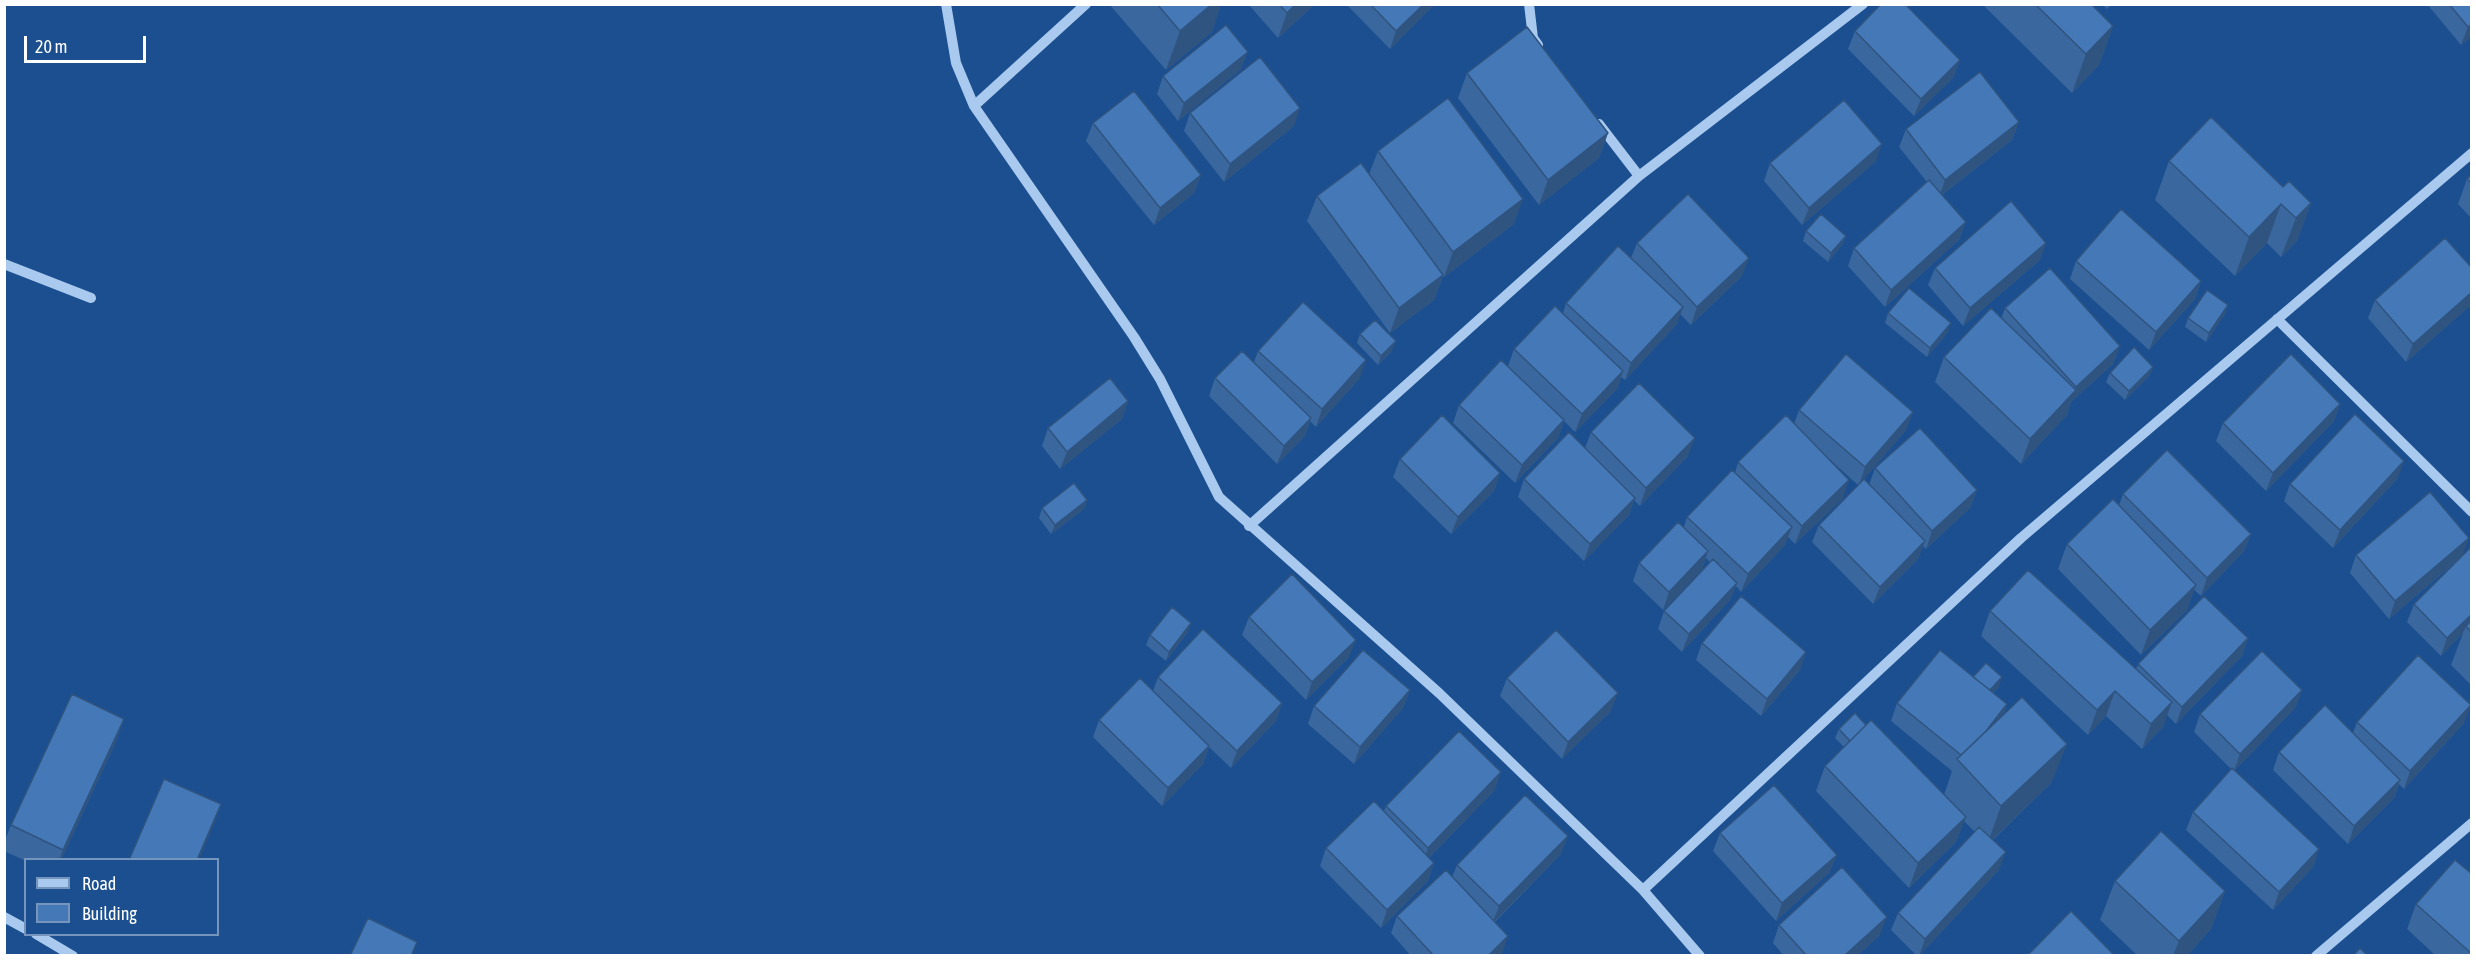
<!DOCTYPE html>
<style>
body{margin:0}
#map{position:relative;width:2476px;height:960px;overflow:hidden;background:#1b4f8f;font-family:"Asap Condensed",sans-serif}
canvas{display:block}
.frame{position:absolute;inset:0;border:6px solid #fff;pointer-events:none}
.legend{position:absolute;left:24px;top:858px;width:195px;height:78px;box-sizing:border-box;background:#1b4f8f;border:2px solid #7695bc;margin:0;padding:8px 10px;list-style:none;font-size:18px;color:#fff}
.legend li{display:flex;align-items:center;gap:12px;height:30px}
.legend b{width:30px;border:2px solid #7695bc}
.scale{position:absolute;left:24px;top:36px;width:122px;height:27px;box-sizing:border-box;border:3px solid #fff;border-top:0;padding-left:8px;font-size:18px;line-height:21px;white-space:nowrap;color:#fff;-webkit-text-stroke:4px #1b4f8f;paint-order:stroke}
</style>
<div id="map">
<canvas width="2476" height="960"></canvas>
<div class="frame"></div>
<ul class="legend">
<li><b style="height:8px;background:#a9c9ee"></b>Road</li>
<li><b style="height:16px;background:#4478b7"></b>Building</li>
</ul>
<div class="scale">20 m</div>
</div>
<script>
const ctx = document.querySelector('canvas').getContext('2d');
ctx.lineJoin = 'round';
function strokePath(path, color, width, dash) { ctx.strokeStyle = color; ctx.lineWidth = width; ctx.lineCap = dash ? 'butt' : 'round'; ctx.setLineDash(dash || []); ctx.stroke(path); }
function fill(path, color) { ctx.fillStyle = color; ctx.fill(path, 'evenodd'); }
strokePath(new Path2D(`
 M946,4L956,63L974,106L1134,337L1160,379L1219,497L1439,693L1643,890L1700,956
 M1529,4L1533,38L1538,45
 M974,106L1086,4
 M1599,124L1639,176
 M4,264L91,298
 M2277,319L2472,512
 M1249,526L1639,176L1863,4
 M1643,890L2021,538L2472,153
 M4,917L26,929
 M36,934L73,956
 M2316,956L2472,823`), '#a9c9ee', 10);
fill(new Path2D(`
 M1109,4H1221L1212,32L1166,70Z
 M1248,4H1315L1278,38Z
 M1346,4H1435L1390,49Z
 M1982,4H2091L2113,26L2099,65L2072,93Z
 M2102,4H2112L2107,9Z
 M2427,4H2472V36L2461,45Z
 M1855,31L1960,60L1953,78L1914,116L1848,49Z
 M1241,69L1178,121L1157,94L1163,76Z
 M1467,73L1608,133L1599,158L1539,205L1458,98Z
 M1190,113L1294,126L1224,182L1184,131Z
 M2019,122L2012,140L1942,195L1960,239L1885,307L1848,266L1854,248L1927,182L1899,147L1906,129Z
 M1093,123L1201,175L1194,193L1154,225L1086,141Z
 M1378,151L1514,224L1444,277L1443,276L1434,300L1390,333L1307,221L1317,196L1369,174Z
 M1876,161L1802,225L1764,181L1770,163Z
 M2169,161L2283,187L2311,203L2297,241L2281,257L2267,243L2235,276L2155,200Z
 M2472,174V219L2458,204L2467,179Z
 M1806,231L1846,236L1842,245L1828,262L1803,241Z
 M1637,243L1742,276L1691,325L1680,314L1677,324L1625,380L1621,377L1617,389L1575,432L1564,421L1558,438L1515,483L1453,423L1459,405L1508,366L1514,349L1563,313L1566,303L1631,258Z
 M2046,243L2040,260L1963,326L1928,285L1935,268Z
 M2076,261L2201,281L2195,299L2149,350L2070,279Z
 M2472,268V304L2406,362L2368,318L2375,300Z
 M2228,305L2225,314L2206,342L2185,327L2188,318Z
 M2005,308L2120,346L2113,364L2071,402L2067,415L2021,464L1935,382L1944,357L2001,319Z
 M1888,313L1948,332L1927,357L1885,323Z
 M1360,334L1392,351L1378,365L1357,343Z
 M1258,351L1360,378L1316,427L1310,421L1305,436L1277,464L1209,396L1215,378L1254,362Z
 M2153,367L2149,376L2125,400L2106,382L2110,373Z
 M1128,401L1122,419L1060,469L1042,446L1048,428Z
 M2340,404L2334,421L2266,491L2216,441L2223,423Z
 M1799,410L1913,412L1906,430L1863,480L1869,485L1875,468L1977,490L1970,508L1926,549L1923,546L1918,559L1873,604L1812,542L1819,525L1858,485L1829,459L1843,498L1795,544L1788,537L1785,545L1741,592L1736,586L1730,600L1682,652L1658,629L1664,611L1710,562L1706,558L1702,569L1663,610L1633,581L1639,563L1684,527L1687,517L1735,473L1738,462L1794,424Z
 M1591,432L1688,456L1640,506L1634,500L1629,515L1584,561L1518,497L1524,479L1585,448Z
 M1400,459L1500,473L1494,491L1451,534L1393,477Z
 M2398,478L2333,548L2284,501L2290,484Z
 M2123,494L2251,534L2244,551L2201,596L2194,590L2187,610L2141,655L2058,569L2067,544L2119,505Z
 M1087,500L1084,509L1051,534L1039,518L1042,508Z
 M2472,546V686L2451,665L2463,633L2441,656L2407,622L2414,604L2460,558L2389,619L2350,573L2356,555H2463Z
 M1990,611L2136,669L2138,664L2248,638L2242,656L2176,724L2167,715L2163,727L2142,749L2106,716L2088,735L1981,636Z
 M1249,617L1349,657L1306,700L1242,635Z
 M1188,632L1166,661L1146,645L1150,635Z
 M1702,643L1800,670L1761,716L1696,660Z
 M1158,677L1282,703L1276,721L1231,768L1209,747L1203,764L1162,806L1093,737L1099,720L1153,691Z
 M1973,677L1999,687L1993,693L2007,704L2004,714L2052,782L1993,840L1999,870L1919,956H1917L1891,930L1898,913L1975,832L1964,821L1956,842L1909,888L1816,791L1825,766L1844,747L1835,738L1839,729L1866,725L1944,795L1952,771L1891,721L1897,703Z
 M1507,678L1611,711L1562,759L1500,696Z
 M1410,690L1403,708L1354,764L1308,724L1314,706Z
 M2302,690L2295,708L2234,771L2319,849L2313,867L2273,910L2186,830L2193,812L2231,769L2194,732L2200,714Z
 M124,719L115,744L61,860H26V861L4,851V843L11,825Z
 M2357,722L2464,723L2404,789L2399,784L2394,798L2348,844L2273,770L2279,752L2353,733Z
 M1495,790L1429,858L1434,863L1428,881L1381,928L1320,866L1326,848L1384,811L1386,806Z
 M1720,833L1830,872L1776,921L1713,851Z
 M1561,854L1495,922L1502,954L1500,956H1411L1391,933L1397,916L1452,877L1457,865Z
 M2472,874V956H2436L2407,929L2416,904Z
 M2115,881L2225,891L2211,929L2187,956H2138L2100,920Z
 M1779,925L1880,935L1857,956H1784L1773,943Z`), '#3a679d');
fill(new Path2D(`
 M1212,4H1221L1212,32L1166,70L1180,31Z
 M1296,4H1315L1278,38L1287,13Z
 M1424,4H1435L1390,49L1396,31Z
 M2472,24V36L2461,45L2468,27Z
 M2113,26L2099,65L2072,93L2086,54Z
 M1248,52L1241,69L1178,121L1184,103Z
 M1960,60L1953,78L1914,116L1921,99Z
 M1300,108L1294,126L1224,182L1230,164Z
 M2019,122L2012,140L1939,197L1945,180Z
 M1608,133L1599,158L1539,205L1548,180Z
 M1882,144L1876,161L1802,225L1809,208Z
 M1201,175L1194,193L1154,225L1160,208Z
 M1523,199L1514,224L1444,277L1453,252Z
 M2311,203L2297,241L2281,257L2296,218Z
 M2281,204L2267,243L2235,276L2249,237Z
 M1966,222L1960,239L1885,307L1891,290Z
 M1846,236L1842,245L1828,262L1831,253Z
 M2046,243L2040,260L1963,326L1970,308Z
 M1749,258L1742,276L1691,325L1697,307Z
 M1443,275L1434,300L1390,333L1399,308Z
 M2201,281L2195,299L2149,350L2156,332Z
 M2472,292V304L2406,362L2413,344Z
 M2228,305L2225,314L2206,342L2209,333Z
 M1683,307L1677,324L1625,380L1631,363Z
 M1951,323L1948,332L1927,357L1930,348Z
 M1396,341L1392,351L1378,365L1381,356Z
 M2120,346L2113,364L2071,402L2067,415L2021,464L2030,439L2073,393L2076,387Z
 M1366,360L1360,378L1316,427L1322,409Z
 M2153,367L2149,376L2125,400L2129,391Z
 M1623,371L1617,389L1575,432L1582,414Z
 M1128,401L1122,419L1060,469L1067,452Z
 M2340,404L2334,421L2266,491L2273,473Z
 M1913,412L1906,430L1859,485L1865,467Z
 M1311,418L1305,436L1277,464L1284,446Z
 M1564,420L1558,438L1515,483L1522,465Z
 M1695,438L1688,456L1640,506L1646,488Z
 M2404,461L2398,478L2333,548L2340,530Z
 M1500,473L1494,491L1451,534L1458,517Z
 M1849,480L1843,498L1795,544L1802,526Z
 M1977,490L1970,508L1926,549L1932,531Z
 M1635,498L1629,515L1584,561L1590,544Z
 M1087,500L1084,509L1051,534L1055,525Z
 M1792,527L1785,545L1741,592L1748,574Z
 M2251,534L2244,551L2201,596L2207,578Z
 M2469,538L2463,555L2389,619L2395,601Z
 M1925,541L1918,559L1873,604L1880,587Z
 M1708,551L1702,569L1663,610L1669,592Z
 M1737,583L1730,600L1682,652L1689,634Z
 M2196,585L2187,610L2141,655L2150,630Z
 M2472,614V625L2466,626L2463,633L2441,656L2447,638Z
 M1191,623L1188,632L1166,661L1169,652Z
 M2248,638L2242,656L2176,724L2182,707Z
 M1356,640L1349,657L1306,700L1312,682Z
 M1806,652L1800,670L1761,716L1767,699Z
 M2002,677L1999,687L1984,702L1988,693Z
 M1410,690L1403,708L1354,764L1360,747Z
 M2302,690L2295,708L2234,771L2240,754Z
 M2115,691L2106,716L2088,735L2097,710Z
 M1618,693L1611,711L1562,759L1568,742Z
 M2172,702L2163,727L2142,749L2151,724Z
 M1282,703L1276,721L1231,768L1237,751Z
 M2007,704L2001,722L1965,758Z
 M2471,705L2464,723L2404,789L2410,771Z
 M124,719L115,744L61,860H59L63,850Z
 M2067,744L2052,782L1987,845L2001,806Z
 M1209,746L1203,764L1162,806L1168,788Z
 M1501,772L1495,790L1422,865L1428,848Z
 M2400,780L2394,798L2348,844L2354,826Z
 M221,804L215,822L199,860H197Z
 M1966,817L1956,842L1909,888L1918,863Z
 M1568,836L1561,854L1492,924L1499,906Z
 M2319,849L2313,867L2273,910L2279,892Z
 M2006,852L1999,870L1919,956L1925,939Z
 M1837,855L1830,872L1776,921L1782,903Z
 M1434,863L1428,881L1381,928L1387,910Z
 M2225,891L2211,929L2187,956H2173L2179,941Z
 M1887,917L1880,935L1857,956H1844Z
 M1508,936L1502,954L1500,956H1488Z`), '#305480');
const building = new Path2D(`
 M1157,4H1212L1180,31Z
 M1279,4H1296L1287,13Z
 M1370,4H1424L1396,31Z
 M1881,4H1905L1960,60L1921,99L1855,31Z
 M2035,4H2091L2113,26L2086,54Z
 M2449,4H2472V24L2468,27Z
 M1226,25L1248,52L1184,103L1163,76Z
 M1527,27L1608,133L1548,180L1467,73Z
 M1260,57L1300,108L1230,164L1190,113Z
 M1980,72L2019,122L1945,180L1906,129Z
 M1134,91L1201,175L1160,208L1093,123Z
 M1448,98L1523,199L1453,252L1378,151Z
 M1844,100L1882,144L1809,208L1770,163Z
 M2211,117L2283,187L2289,181L2311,203L2296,218L2281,204L2249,237L2169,161Z
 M1361,163L1443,275L1399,308L1317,196Z
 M2472,174V184L2467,179Z
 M1929,180L1966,222L1891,290L1854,248Z
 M1688,194L1749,258L1697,307L1637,243Z
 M2011,201L2046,243L1970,308L1935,268Z
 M2121,209L2201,281L2156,332L2076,261Z
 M1821,214L1846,236L1831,253L1806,231Z
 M2445,238L2472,268V292L2413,344L2375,300Z
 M1618,246L1683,307L1631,363L1566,303Z
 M2050,268L2120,346L2076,387L2005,308Z
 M1909,288L1951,323L1930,348L1888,313Z
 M2207,290L2228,305L2209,333L2188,318Z
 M1303,302L1366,360L1322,409L1258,351Z
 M1555,306L1623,371L1582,414L1514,349Z
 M1991,308L2076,390L2030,439L1944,357Z
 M1375,320L1396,341L1381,356L1360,334Z
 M2134,347L2153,367L2129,391L2110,373Z
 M1242,351L1311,418L1284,446L1215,378Z
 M1846,354L1913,412L1865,467L1799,410Z
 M2291,354L2340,404L2273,473L2223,423Z
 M1501,360L1564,420L1522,465L1459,405Z
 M1110,378L1128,401L1067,452L1048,428Z
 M1639,383L1695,438L1646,488L1591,432Z
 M2355,414L2404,461L2340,530L2290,484Z
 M1442,415L1500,473L1458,517L1400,459Z
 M1786,415L1849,480L1802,526L1738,462Z
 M1920,428L1977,490L1932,531L1875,468Z
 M1569,432L1635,498L1590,544L1524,479Z
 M2167,450L2251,534L2207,578L2123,494Z
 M1732,470L1792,527L1748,574L1687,517Z
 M1864,479L1925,541L1880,587L1819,525Z
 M1074,483L1087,500L1055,525L1042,508Z
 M2430,492L2469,538L2395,601L2356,555Z
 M2113,499L2196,585L2150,630L2067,544Z
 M1678,522L1708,551L1669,592L1639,563Z
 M2472,546V614L2447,638L2414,604Z
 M1713,559L1737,583L1689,634L1664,611Z
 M2028,570L2172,702L2151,724L2115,691L2097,710L1990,611Z
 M1292,574L1356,640L1312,682L1249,617Z
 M1741,596L1806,652L1767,699L1702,643Z
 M2204,596L2248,638L2182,707L2138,664Z
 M1172,607L1191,623L1169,652L1150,635Z
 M2472,620V633L2466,626Z
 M1203,629L1282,703L1237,751L1158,677Z
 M1556,630L1618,693L1568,742L1507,678Z
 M1363,650L1410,690L1360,747L1314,706Z
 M1940,650L2007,704L1986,731L1961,755L1897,703Z
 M2262,651L2302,690L2240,754L2200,714Z
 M2418,655L2471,705L2410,771L2357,722Z
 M1986,663L2002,677L1990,690L1973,677Z
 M1140,678L1209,746L1168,788L1099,720Z
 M72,694L124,719L63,850L11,825Z
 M2022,697L2067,744L2001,806L1957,759Z
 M2325,705L2400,780L2354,826L2279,752Z
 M1855,713L1866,725L1850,741L1839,729Z
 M1871,720L1966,817L1918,863L1825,766Z
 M1459,731L1501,772L1428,848L1386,806Z
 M2232,768L2319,849L2279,892L2193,812Z
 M164,779L221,804L197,860H129Z
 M1774,785L1837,855L1782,903L1720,833Z
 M1525,795L1568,836L1499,906L1457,865Z
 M1374,801L1434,863L1387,910L1326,848Z
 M1979,827L2006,852L1925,939L1898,913Z
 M2161,831L2225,891L2179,941L2115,881Z
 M2455,860L2472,874V954L2416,904Z
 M1842,867L1887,917L1844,956H1807L1779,925Z
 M1446,870L1508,936L1488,956H1434L1397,916Z
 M2071,911L2115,956H2027Z
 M368,918L417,942L411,956H350Z
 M2360,948L2368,956H2353Z`);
fill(building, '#4478b7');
strokePath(building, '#305480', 1.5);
</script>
